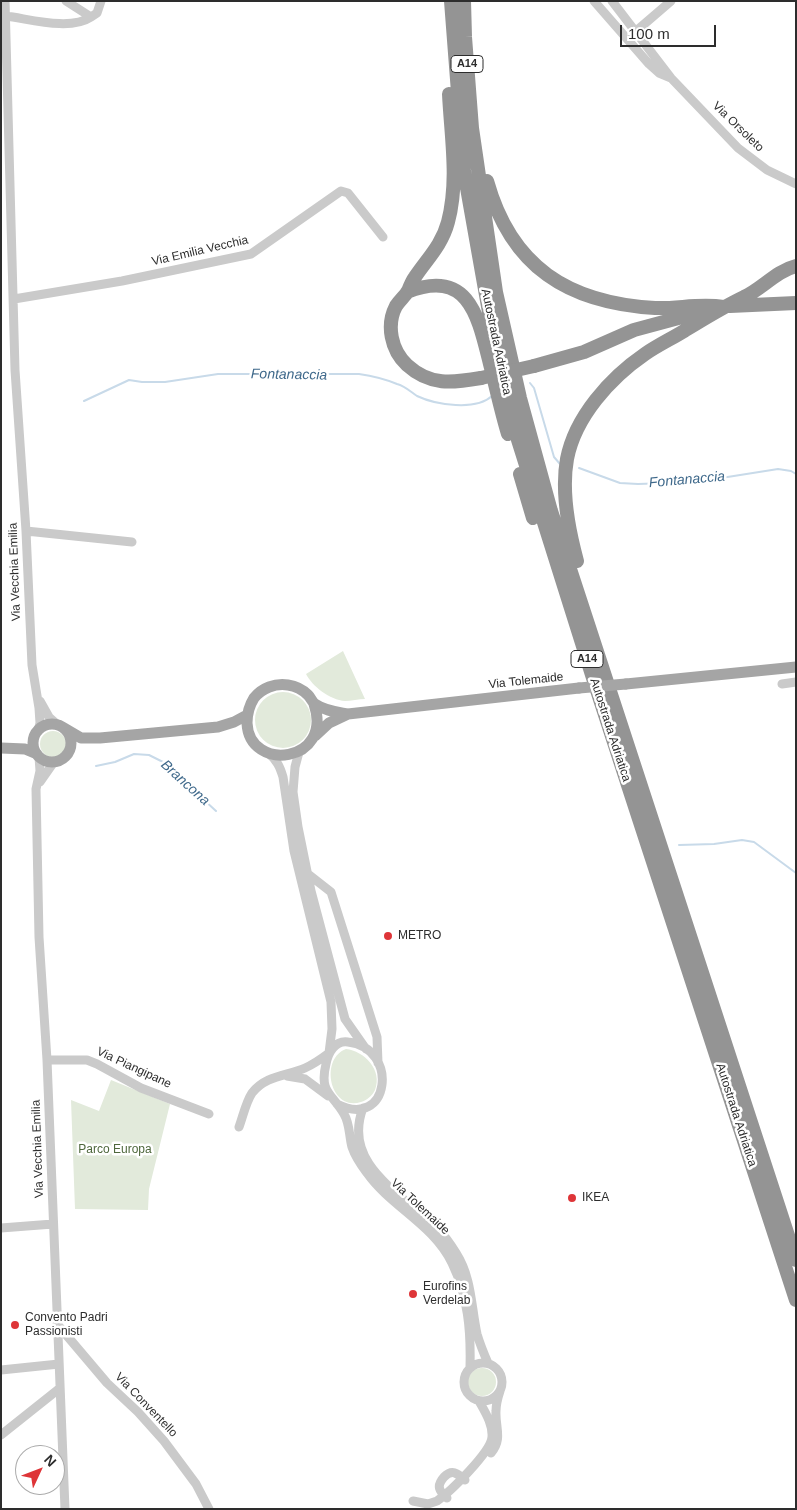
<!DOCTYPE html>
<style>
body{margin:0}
#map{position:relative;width:797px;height:1510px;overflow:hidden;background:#fff;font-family:Helvetica,sans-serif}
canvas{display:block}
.frame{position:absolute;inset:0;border:2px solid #2d2d2d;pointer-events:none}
.north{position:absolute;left:15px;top:1445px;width:50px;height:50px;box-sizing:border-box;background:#fff;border:1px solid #ababab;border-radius:50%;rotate:47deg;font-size:14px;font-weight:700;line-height:20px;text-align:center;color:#2d2d2d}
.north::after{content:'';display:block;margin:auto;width:18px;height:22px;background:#de3538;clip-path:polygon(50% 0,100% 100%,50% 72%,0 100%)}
.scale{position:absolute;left:620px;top:25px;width:96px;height:22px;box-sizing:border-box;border:2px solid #2d2d2d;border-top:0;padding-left:6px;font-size:15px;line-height:18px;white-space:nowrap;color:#2d2d2d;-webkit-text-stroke:4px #fff;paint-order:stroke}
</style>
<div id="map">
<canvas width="797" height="1510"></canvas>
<div class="frame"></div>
<div class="north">N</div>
<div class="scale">100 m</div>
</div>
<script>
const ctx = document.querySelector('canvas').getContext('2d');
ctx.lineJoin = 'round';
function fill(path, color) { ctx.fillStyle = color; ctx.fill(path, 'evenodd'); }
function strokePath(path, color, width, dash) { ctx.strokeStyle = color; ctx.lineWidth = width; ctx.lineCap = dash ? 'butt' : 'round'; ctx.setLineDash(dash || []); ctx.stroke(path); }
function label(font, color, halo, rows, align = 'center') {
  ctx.font = font + ' Helvetica,sans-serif'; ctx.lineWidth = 5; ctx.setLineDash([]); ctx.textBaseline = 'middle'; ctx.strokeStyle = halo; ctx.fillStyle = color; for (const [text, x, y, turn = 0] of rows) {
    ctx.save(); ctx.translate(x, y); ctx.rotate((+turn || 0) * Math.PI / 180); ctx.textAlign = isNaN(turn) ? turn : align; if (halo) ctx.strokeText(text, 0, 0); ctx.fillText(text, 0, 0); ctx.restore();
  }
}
fill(new Path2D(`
 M343,651L365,699C359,699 351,701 345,701C330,700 312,686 306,674Z
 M255 720a28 28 0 1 1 56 0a28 28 0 1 1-56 0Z
 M40 744a13 13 0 1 1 26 0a13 13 0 1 1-26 0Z
 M346,1049C364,1051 383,1070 375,1090C372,1096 367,1100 361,1102C330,1112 319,1059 346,1049Z
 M111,1080L170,1104L149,1189L148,1210L75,1209L71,1100L99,1111Z
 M468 1382a14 14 0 1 1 28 0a14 14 0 1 1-28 0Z`), '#e2eadb');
strokePath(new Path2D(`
 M530,383L534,388L554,457L560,464
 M84,401L129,380L142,382H165L218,374H359C373,376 385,379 397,384C405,386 411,392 417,396C436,405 476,411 492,396
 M579,468L620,483L638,484L696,482L778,469L791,471L796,474
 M96,766L115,762L134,754L149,755L163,762L216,811
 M679,845L714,844L742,840L754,842L796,873`), '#c8dae9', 2);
strokePath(new Path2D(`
 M5,1L15,370L26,531L32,665L39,708L40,723L38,731
 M594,1L649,64L659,73L671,78
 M612,1L671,78L738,148L767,170L796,184
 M6,16C30,19 70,31 91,17L66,1
 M91,17L97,13L101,1
 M635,32L671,1
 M14,299L122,281L251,254L341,191L348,193L383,237
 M26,531L132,542
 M782,684L796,682
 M40,701L49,717L58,725
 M299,752L295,767L293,792L298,827L311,891L345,1019L366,1049
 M39,757L40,771L36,789L39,937L47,1060L65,1509
 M40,782L54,762
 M308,874L331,892L377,1037L378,1063
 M47,1060H87L97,1064L141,1088L209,1114
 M287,1076L305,1079L328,1096
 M337,1104C390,1131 400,1048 348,1042C335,1040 328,1053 326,1064C319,1093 332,1093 344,1114C350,1124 349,1136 352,1147C355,1156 361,1165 367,1173C391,1207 433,1224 452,1263C468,1296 471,1331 470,1367
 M363,1108C341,1166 405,1195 438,1229C445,1236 451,1245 456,1253C472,1278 471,1306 477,1334C480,1344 484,1354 488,1363
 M239,1127C243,1116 246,1102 252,1093C266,1075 287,1076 305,1068C314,1064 321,1059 329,1053L332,1029L331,1002L294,851L283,777C280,767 277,760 268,753
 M1,1228L53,1224
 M57,1324L107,1383L138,1412L164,1441L196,1484L209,1509
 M464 1382a19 19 0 1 1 38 0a19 19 0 1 1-38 0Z
 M1,1370L59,1364
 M1,1435L60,1388
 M491,1453C503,1439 495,1427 496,1411C496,1404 498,1397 500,1391
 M447,1498C439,1491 436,1486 444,1477C452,1469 457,1473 465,1480
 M413,1501L428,1504L437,1501C450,1492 491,1452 492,1437C493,1424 485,1412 479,1401`), '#cacaca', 9);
strokePath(new Path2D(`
 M626,684L796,667
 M314,704C334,763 249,773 247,723C247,713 249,706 254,698C262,688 275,683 288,685C295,686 303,690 308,695C311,698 312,702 315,704C325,711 337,712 348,714
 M33 743a19 19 0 1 1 38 0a19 19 0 1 1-38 0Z
 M64,728L81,738H100L218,727L234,722L247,715
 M315,736L329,723L348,714L579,688
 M1,748L25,749L37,754`), '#a5a5a5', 11);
strokePath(new Path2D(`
 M451,1L464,171L489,312L518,440L592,675L796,1300
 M464,1L465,37L472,128L496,292L520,398L551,511L796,1260
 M449,94C451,136 459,181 448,222C442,245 427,259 415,277C412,281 410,286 408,291C405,296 400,300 396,306C386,325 391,350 407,365C430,386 452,383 481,378
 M487,181C511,267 568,303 655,308C677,309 701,303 723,307
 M407,292C469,268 478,316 490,364C496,387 501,411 508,434
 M730,306L796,303
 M534,366L584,352L634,330L697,313
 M520,474L533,518
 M577,561C568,528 561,492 567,459C575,417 610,378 645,354C658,345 671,339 684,331C704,319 723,307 744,297C762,289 776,271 796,266`), '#949494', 14);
strokePath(new Path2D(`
 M579,688L626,684`), '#a5a5a5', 11);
strokePath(new Path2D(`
 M481,378L534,366`), '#949494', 14);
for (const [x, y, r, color] of [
 [388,936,5,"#de3538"],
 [572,1198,5,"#de3538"],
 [413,1294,5,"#de3538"],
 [15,1325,5,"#de3538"]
]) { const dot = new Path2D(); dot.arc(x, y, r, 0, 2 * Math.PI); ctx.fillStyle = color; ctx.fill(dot); strokePath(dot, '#fff', 2); }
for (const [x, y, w] of [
 [467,64,32],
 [587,659,32]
]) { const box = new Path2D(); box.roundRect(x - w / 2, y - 8.5, w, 17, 4); ctx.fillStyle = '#fff'; ctx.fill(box); strokePath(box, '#2d2d2d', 1); }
label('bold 11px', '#2d2d2d', null, [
 ["A14",467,64],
 ["A14",587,659]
]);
label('12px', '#2d2d2d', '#fff', [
 ["Via Orsoleto",738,127,44],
 ["Via Emilia Vecchia",200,251,-13],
 ["Autostrada Adriatica",496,342,78],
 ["Via Vecchia Emilia",15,572,-92],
 ["Via Tolemaide",526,681,-6],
 ["Autostrada Adriatica",610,730,72],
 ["Via Piangipane",134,1068,25],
 ["Autostrada Adriatica",736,1115,72],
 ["Via Vecchia Emilia",38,1149,-92],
 ["Via Tolemaide",420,1207,43],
 ["Via Conventello",146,1405,46]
]);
label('12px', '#2d2d2d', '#fff', [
 ["METRO",398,936],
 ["IKEA",582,1198],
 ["Eurofins",423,1287],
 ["Verdelab",423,1301],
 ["Convento Padri",25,1318],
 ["Passionisti",25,1332]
], 'left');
label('12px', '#4e673c', '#fff', [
 ["Parco Europa",115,1150]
]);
label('italic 14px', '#3f698b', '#fff', [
 ["Fontanaccia",289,375,1],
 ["Fontanaccia",687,480,-5],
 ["Brancona",185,783,42]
]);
</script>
